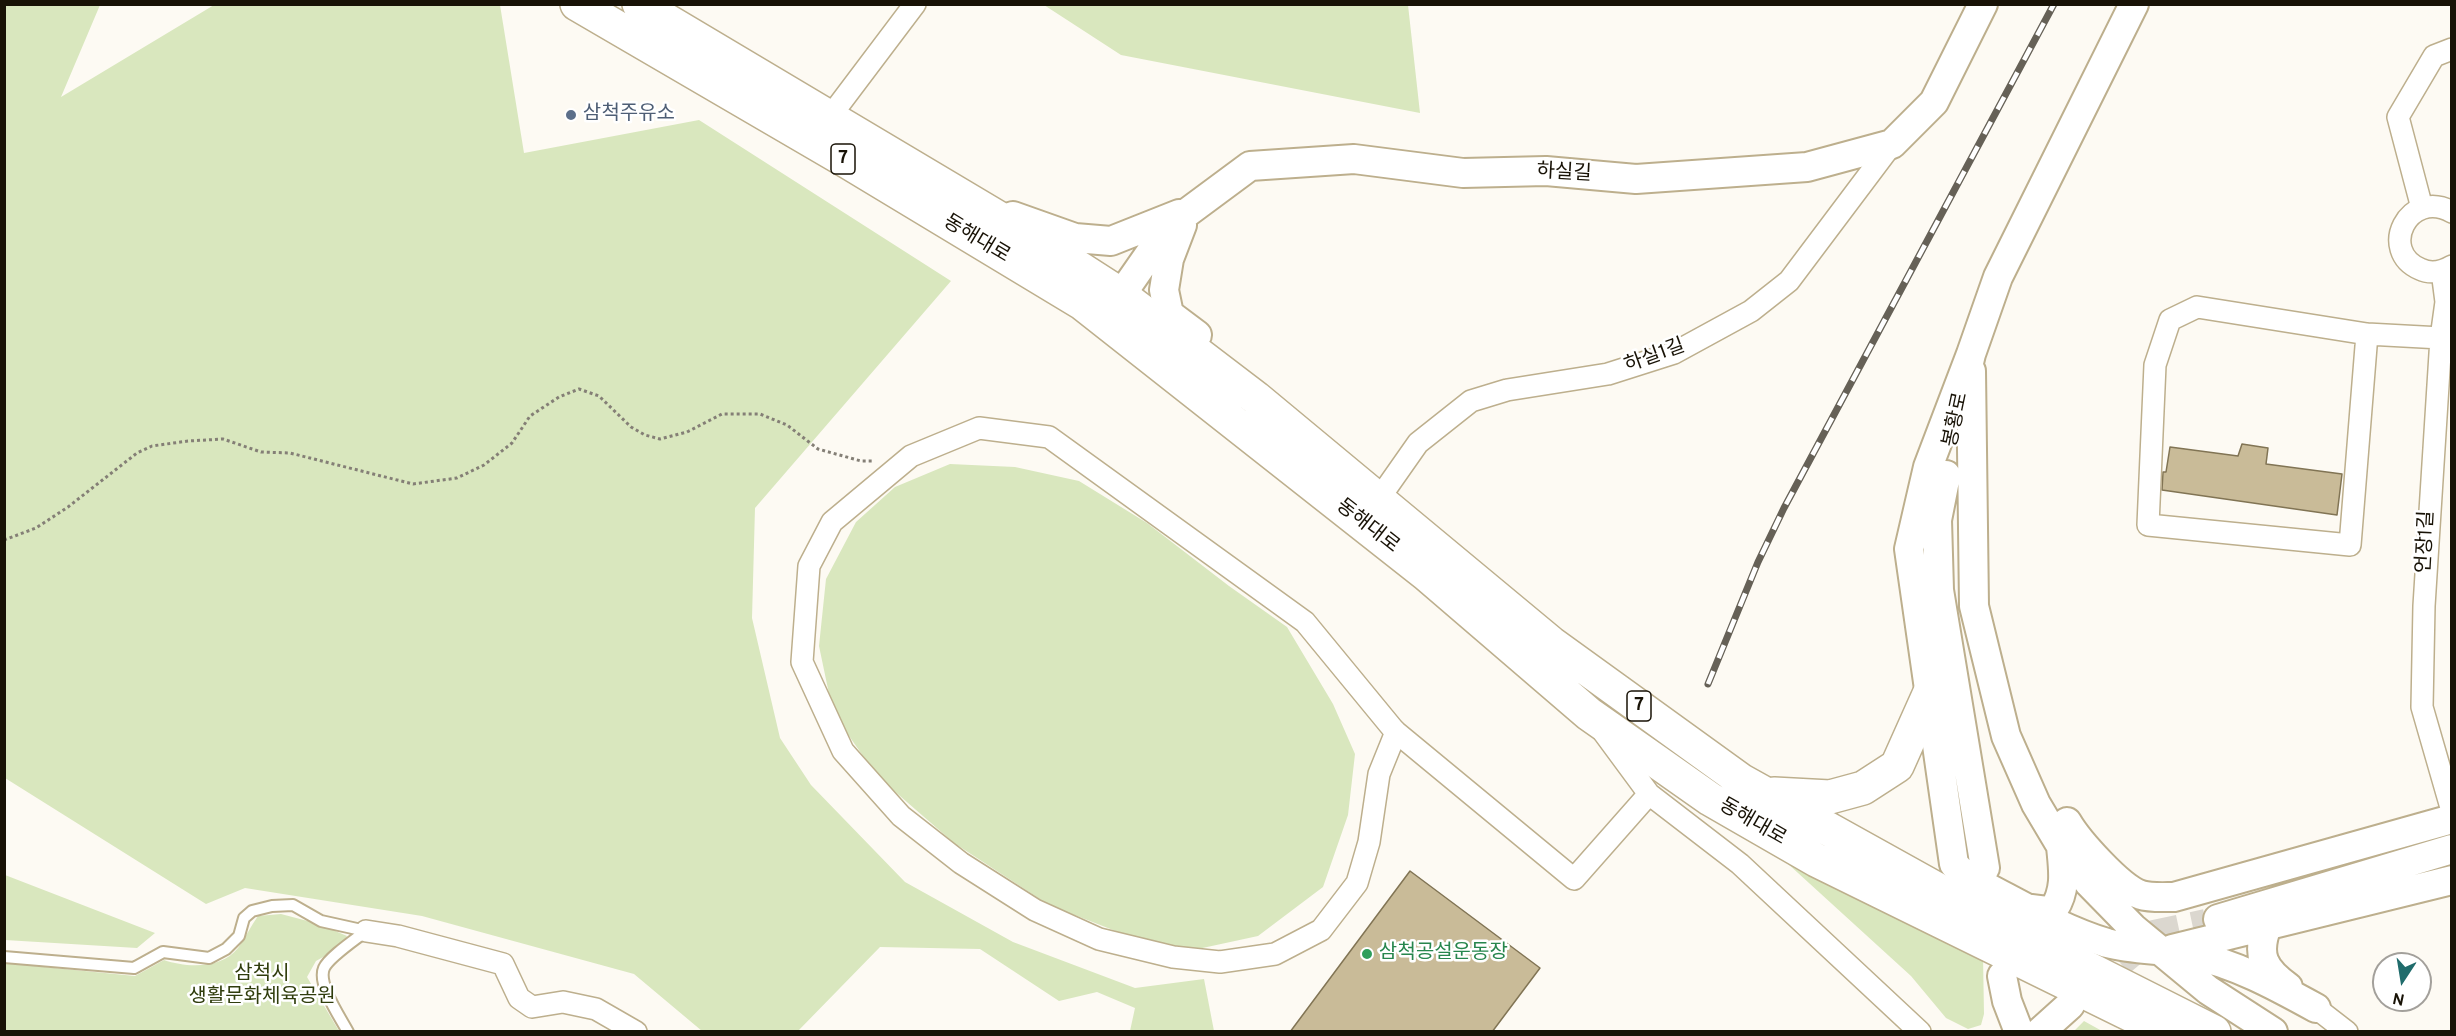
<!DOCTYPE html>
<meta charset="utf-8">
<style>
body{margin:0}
#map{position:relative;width:2456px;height:1036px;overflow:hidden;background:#fdfaf3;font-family:Overpass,sans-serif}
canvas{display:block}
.frame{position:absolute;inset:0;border:6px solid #181206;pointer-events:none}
.north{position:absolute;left:2372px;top:952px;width:60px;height:60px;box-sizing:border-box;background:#fff;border:2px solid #a3a09b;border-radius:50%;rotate:192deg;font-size:16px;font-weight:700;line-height:24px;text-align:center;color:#181206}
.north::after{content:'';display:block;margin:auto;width:21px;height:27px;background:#206c6c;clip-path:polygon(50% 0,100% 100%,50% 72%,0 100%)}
</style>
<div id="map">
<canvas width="2456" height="1036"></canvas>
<div class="frame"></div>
<div class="north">N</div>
</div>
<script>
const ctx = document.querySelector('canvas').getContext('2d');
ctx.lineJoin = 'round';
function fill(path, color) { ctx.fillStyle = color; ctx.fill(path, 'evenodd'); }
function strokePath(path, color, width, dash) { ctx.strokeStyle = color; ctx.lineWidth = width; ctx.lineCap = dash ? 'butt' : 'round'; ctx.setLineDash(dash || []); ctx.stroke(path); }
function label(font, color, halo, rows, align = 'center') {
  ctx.font = font + ' Overpass,"Noto Sans KR",sans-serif'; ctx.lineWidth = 5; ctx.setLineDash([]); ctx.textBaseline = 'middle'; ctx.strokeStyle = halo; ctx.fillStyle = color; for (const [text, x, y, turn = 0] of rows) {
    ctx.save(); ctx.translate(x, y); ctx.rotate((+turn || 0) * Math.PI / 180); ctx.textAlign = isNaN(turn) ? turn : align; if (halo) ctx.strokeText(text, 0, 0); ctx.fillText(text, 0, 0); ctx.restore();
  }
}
fill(new Path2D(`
 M4,5H100L61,97L214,5H500L524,153L699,120L951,281L755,508L752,618L780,738L811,785L905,882L1013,942L1135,988L1204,979L1214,1031H1130L1135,1008L1097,992L1059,1001L980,949L880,947L798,1031H702L634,974L422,916L245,888L206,904L5,778Z
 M1044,5H1408L1420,113L1121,55Z
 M950,464L1015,467L1079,481L1147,523L1229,586L1287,627L1333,704L1355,754L1348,815L1323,887L1258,936L1184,952L1136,939L1049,905L954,843L877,776L833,713L819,646L826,579L856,522L895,487Z
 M1764,842L1983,956L1984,1014L1981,1025L1968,1029L1946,1018L1911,976Z
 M5,875L155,933L137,948L5,940Z
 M281,914L319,924L347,936L341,947L316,961L307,977L339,1031H5L4,963L135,976L164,960C187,968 222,969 238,948C245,938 251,926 258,916Z
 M2084,1021L2102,1031H2074Z`), '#d9e7be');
const building = new Path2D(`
 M2242,444L2268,448L2266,464L2342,474L2337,515L2162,490L2163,472H2166L2170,447L2238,456Z
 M1410,871L1540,968L1492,1032H1290Z`);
fill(building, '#c9bb98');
strokePath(building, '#817454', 1.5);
strokePath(new Path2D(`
 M2088,990L2154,934L2206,923`), '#dbd7cf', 28, [28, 14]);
const lane = new Path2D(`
 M4,957L134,968L163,952L209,958L226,949L239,936L244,918L252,911L272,906L293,905L321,921L366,931
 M348,1032C340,1017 317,984 324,968C329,957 356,939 366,931`);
const street = new Path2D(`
 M829,118L915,4
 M2422,208L2398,117L2434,56L2452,49
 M2452,212C2408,188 2378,251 2420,269C2430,274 2442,272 2452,266
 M2442,271L2446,302L2441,338L2424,606L2422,707L2452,811
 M2367,334L2350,545L2148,525L2155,365L2170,320L2197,307L2367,334L2441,338
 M1378,500L1418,443L1471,401L1507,390L1608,374L1674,353L1751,311L1789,281L1892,144
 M1396,732L1379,774L1369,842L1357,883L1321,930L1275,954L1220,962L1173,957L1099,939L1035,910L961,863L901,816L843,751L802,662L809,566L832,522L911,456L979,428L1049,437L1305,622L1393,729L1396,732L1574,879L1649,794L1604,733
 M1649,794L1740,864L1920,1032
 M366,931L398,936L503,964L519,998L532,1007L563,1002L596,1009L636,1032
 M2316,1008L2347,1032`);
const secondary = new Path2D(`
 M1013,216L1075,238L1111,241L1179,214
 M1182,225L1169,259L1164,290L1169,314L1197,335
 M1121,295L1169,226L1250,166L1354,159L1463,173L1546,171L1636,179L1807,167L1892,144L1934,102L1983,4
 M1971,354L1928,467L1909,549L1954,864L1965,876C2012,899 2057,928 2107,943C2133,950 2162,949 2189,954C2234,963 2276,986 2316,1008
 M1967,371L1971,354L1998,277L2134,4
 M1971,371L1974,606L2006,736L2036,804L2061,846L2089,883L2133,928L2208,990L2273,1032
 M1946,475L1937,520L1939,590L1985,868
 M2067,822C2078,841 2120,888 2141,895C2150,898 2164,897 2174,897L2452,819
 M2031,909L2047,911L2054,909C2067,888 2063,869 2061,846
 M2218,919L2452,849
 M2267,926C2256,955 2263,969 2288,987
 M2172,949L2452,880
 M2002,976L2007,1001L2019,1032
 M2040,1032L2070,1005`);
const primary = new Path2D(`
 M577,4L848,162L1082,303L1426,574L1589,714L1710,799L1816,860L2166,1032
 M639,4L1037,241L1121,295L1256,398L1551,643L1742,781L1994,921L2214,1032
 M1774,794L1830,797L1863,788L1897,766L1931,690`);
strokePath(lane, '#bdaf8d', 14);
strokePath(street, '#bdaf8d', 24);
strokePath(secondary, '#bdaf8d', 32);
strokePath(primary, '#bdaf8d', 36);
strokePath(new Path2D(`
 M4,540L36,528L68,507L137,453L152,446L188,441L223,439L261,452L290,453L413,484L457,478L484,465L512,443L530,416L559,397L579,389L599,396L631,427L645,435L660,439L687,432L722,414H760L787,425L818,449L861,461H873`), '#847f76', 3, [3, 3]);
strokePath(lane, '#fff', 10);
strokePath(street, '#fff', 21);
strokePath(secondary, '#fff', 28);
strokePath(primary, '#fff', 33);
const rail = new Path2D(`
 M1708,684L1758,562L1784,508L2054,4`);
strokePath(rail, '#666157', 7);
strokePath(rail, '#fff', 4.5, [14]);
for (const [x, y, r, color] of [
 [571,115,6,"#5c6f8a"],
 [1367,954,6,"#2e9e5b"]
]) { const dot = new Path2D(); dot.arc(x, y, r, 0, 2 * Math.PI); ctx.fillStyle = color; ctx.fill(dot); strokePath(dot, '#fff', 2); }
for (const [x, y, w] of [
 [843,159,24],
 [1639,706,24]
]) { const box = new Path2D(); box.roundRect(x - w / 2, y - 15, w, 30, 4.5); ctx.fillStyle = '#fff'; ctx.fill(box); strokePath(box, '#181206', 1.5); }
label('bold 18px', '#181206', null, [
 ["7",843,159],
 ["7",1639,706]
]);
label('20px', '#4e5e75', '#fff', [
 ["삼척주유소",583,115]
], 'left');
label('20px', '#181206', '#fff', [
 ["하실길",1564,174,3],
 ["동해대로",976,240,31],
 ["하실1길",1655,357,-20],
 ["봉황로",1957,420,-78],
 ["동해대로",1367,527,38],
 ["언장1길",2427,542,-87],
 ["동해대로",1752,823,30]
]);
label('20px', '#27864d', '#fff', [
 ["삼척공설운동장",1379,954]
], 'left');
label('20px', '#303d0d', '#fff', [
 ["삼척시",262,975],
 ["생활문화체육공원",262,998]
]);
</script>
